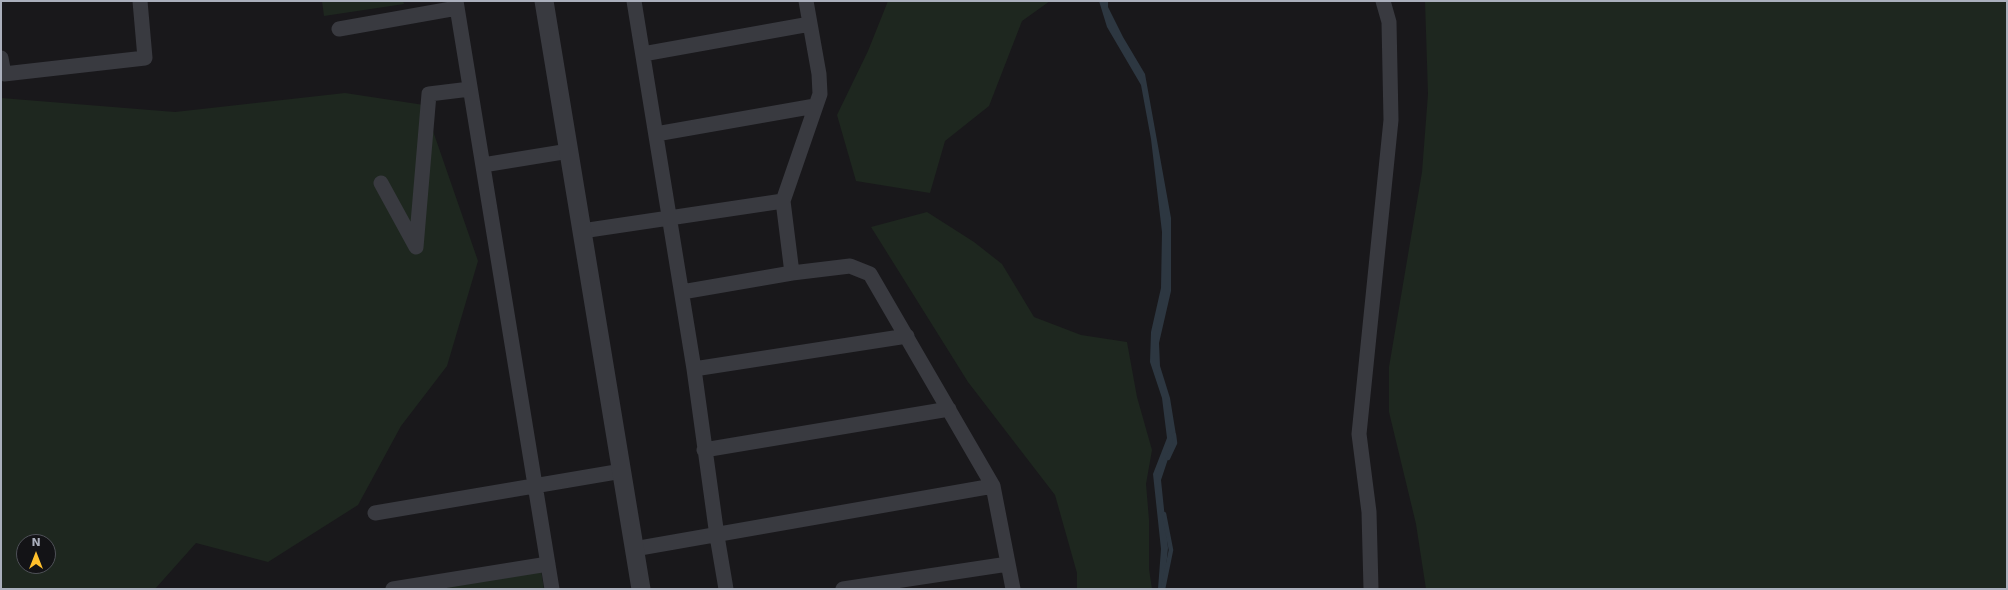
<!DOCTYPE html>
<style>
body{margin:0}
#map{position:relative;width:2008px;height:590px;overflow:hidden;background:#19181b;font-family:"DejaVu Sans",sans-serif}
canvas{display:block}
.frame{position:absolute;inset:0;border:2px solid #aaafbc;pointer-events:none}
.north{position:absolute;left:16px;top:534px;width:40px;height:40px;box-sizing:border-box;background:#131316;border:1px solid #4f5158;border-radius:50%;rotate:0deg;font-size:11px;font-weight:700;line-height:16px;text-align:center;color:#aaafbc}
.north::after{content:'';display:block;margin:auto;width:14px;height:18px;background:#ffc02c;clip-path:polygon(50% 0,100% 100%,50% 72%,0 100%)}
</style>
<div id="map">
<canvas width="2008" height="590"></canvas>
<div class="frame"></div>
<div class="north">N</div>
</div>
<script>
const ctx = document.querySelector('canvas').getContext('2d');
ctx.lineJoin = 'round';
function fill(path, color) { ctx.fillStyle = color; ctx.fill(path, 'evenodd'); }
function strokePath(path, color, width, dash) { ctx.strokeStyle = color; ctx.lineWidth = width; ctx.lineCap = dash ? 'butt' : 'round'; ctx.setLineDash(dash || []); ctx.stroke(path); }
fill(new Path2D(`
 M322,1H403L404,4L324,16Z
 M888,1H1050L1022,21L989,106L945,141L930,193L856,181L837,115L868,51Z
 M1425,1H2007V589H1426L1416,524L1389,412V367L1422,172L1428,94Z
 M345,93L424,105L478,261L447,366L401,426L358,505L268,562L196,543L155,589H1V98L175,112ZM24,542H48V566H24Z
 M927,212L974,242L1002,264L1034,317L1081,335L1127,342L1137,397L1152,450L1146,484L1149,520V569L1152,589H1077V573L1055,495L968,382L871,227Z
 M541,570L544,589H429Z`), '#1e271f');
fill(new Path2D(`
 M1099,1H1108V7L1123,37L1145,74L1171,218V291L1159,343L1160,366L1170,398L1176,435L1161,480L1168,548L1164,589H1158L1161,549L1153,474L1167,438L1162,398L1150,362L1151,332L1161,288L1162,232L1151,139L1141,85L1107,27Z`), '#2d3741');
strokePath(new Path2D(`
 M1168,458L1175,443L1174,435
 M1163,589L1171,550L1164,514`), '#2d3741', 4.5);
strokePath(new Path2D(`
 M456,1L552,589
 M634,1L694,369L717,536L726,589
 M339,29L457,8
 M643,54L810,24
 M1,58L4,74L145,58L140,1
 M656,134L815,106
 M483,165L569,151
 M381,183L416,247L429,94L470,89
 M582,231L783,201
 M792,273L783,201L820,94L819,74L806,1
 M682,292L792,273L850,266L870,274L993,486L1013,589
 M694,369L907,336
 M704,450L949,409
 M375,513L622,471
 M634,549L993,486
 M393,589L548,564
 M843,589L1008,564
 M1371,589L1369,512L1359,434L1391,120L1389,22L1383,1`), '#393a40', 15);
strokePath(new Path2D(`
 M544,1L641,589`), '#393a40', 19);
</script>
